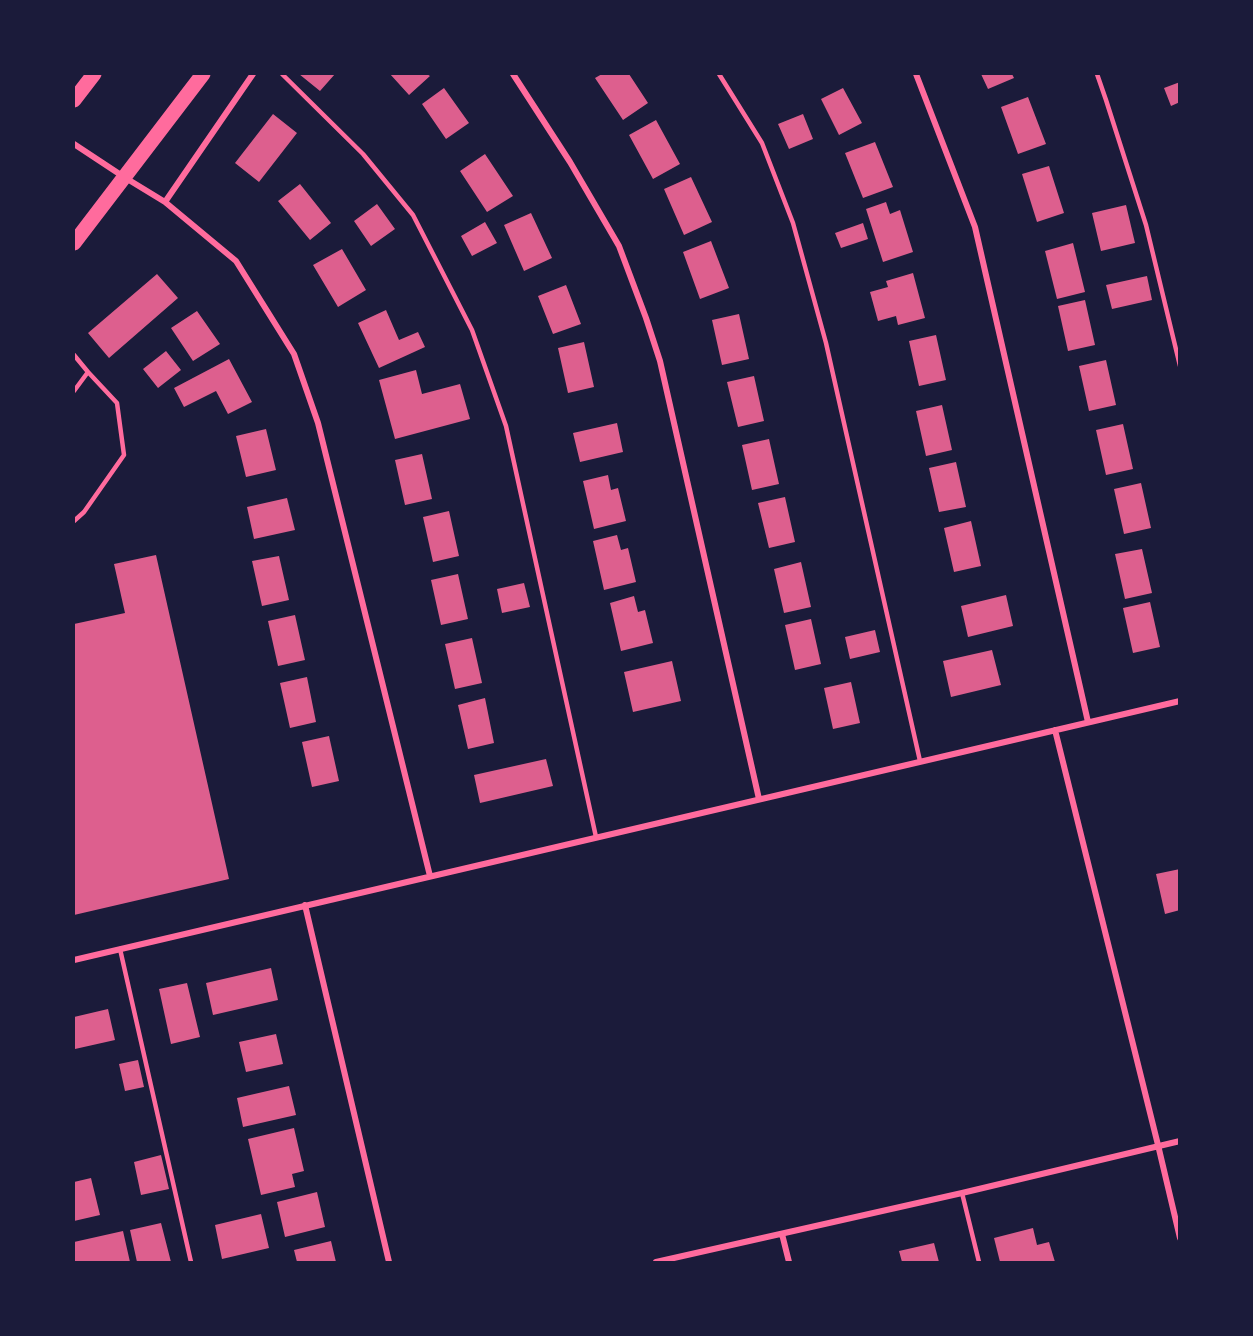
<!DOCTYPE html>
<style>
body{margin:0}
#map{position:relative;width:1253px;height:1336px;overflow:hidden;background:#1b1b3a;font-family:Commissioner,sans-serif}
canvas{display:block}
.frame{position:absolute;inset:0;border:75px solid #1b1b3a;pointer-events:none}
</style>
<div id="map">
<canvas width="1253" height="1336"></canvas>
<div class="frame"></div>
</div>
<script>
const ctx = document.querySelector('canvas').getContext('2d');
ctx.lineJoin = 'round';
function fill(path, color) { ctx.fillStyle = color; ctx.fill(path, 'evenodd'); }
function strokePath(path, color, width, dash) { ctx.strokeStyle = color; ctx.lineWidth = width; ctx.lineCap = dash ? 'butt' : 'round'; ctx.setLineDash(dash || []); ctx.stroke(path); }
fill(new Path2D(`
 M299,74H335L320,91Z
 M390,74H427L430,76L409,95Z
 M602,74H629L648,103L623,120L595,78Z
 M981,74H1012L1014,78L988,89Z
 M1180,82V102L1171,106L1164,88Z
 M444,88L469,123L446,139L422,104Z
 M843,88L862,123L839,135L821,99Z
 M1028,97L1046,144L1018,154L1001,107Z
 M273,114L297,133L259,182L235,163Z
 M803,114L813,139L789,149L778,124Z
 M656,120L680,164L653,179L629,135Z
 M875,142L893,187L863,198L845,153Z
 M485,154L513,196L487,212L460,171Z
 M1049,166L1064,213L1037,222L1022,174Z
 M691,177L712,222L684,235L664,189Z
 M300,184L331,223L310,240L278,201Z
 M886,202L890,214L900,210L913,252L883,262L866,209Z
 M377,204L395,229L371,246L354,221Z
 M1126,205L1135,243L1101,251L1092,213Z
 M531,213L552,258L524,271L504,225Z
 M485,222L497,243L472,256L461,236Z
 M863,223L868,239L841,248L835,233Z
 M711,241L729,288L700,299L683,252Z
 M1073,243L1085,292L1057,299L1045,251Z
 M342,249L366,290L338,307L313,265Z
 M913,273L925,318L898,325L896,316L878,321L870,292L888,287L886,281Z
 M157,274L178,298L109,358L88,333Z
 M1147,276L1152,300L1112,309L1106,285Z
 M566,285L581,324L553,334L538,296Z
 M1085,300L1095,345L1068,351L1058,306Z
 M386,310L399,340L418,332L425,347L379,368L358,323Z
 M197,311L220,344L193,361L171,328Z
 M739,314L749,359L722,365L712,320Z
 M936,335L946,380L919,386L909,341Z
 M584,342L594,387L568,393L558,348Z
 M166,351L181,370L158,388L143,369Z
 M229,359L252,402L228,414L216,391L184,407L174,388Z
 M1106,360L1116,405L1089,411L1079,366Z
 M416,370L422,394L460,384L470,419L395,439L379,380Z
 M754,376L764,421L738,427L727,382Z
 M942,405L952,450L926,456L916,411Z
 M617,423L623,452L580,462L573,433Z
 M1123,424L1133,469L1106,475L1096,430Z
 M266,429L276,470L246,477L236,436Z
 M769,439L779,484L752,490L742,445Z
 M422,454L432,499L405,505L395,460Z
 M956,462L966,507L939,512L929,468Z
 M608,475L611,490L618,488L626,521L594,529L583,481Z
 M1141,483L1151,528L1124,534L1114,489Z
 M785,497L795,542L769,548L758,503Z
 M287,498L295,530L254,539L247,507Z
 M449,511L459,556L433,562L423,517Z
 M971,521L981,566L954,572L944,528Z
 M617,535L621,550L628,548L636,582L604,590L593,541Z
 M1142,549L1152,593L1125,599L1115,554Z
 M156,555L229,879L74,915V624L125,613L114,564Z
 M279,556L289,600L262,606L252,561Z
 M801,562L811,607L784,613L774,569Z
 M458,574L468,619L441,625L431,580Z
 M524,583L530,607L502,613L497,589Z
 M1006,595L1013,626L968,637L961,606Z
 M634,596L638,612L645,610L653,643L621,651L610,603Z
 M1150,602L1160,647L1133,653L1123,608Z
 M295,615L305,660L278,666L268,621Z
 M811,619L821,664L795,670L785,625Z
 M875,630L880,652L850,659L845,637Z
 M472,638L482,683L455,689L445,644Z
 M992,650L1001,685L951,697L943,661Z
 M672,661L681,701L633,712L624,672Z
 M307,677L316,722L290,728L280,683Z
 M851,682L860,723L833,729L824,688Z
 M485,698L494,743L468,749L458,705Z
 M329,736L339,781L312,787L302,742Z
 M546,759L553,786L480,803L474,775Z
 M1180,869V910L1165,914L1156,874Z
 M271,968L278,1000L213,1015L206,983Z
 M187,983L200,1037L171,1044L159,989Z
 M108,1009L115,1040L75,1049L74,1042V1017Z
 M276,1034L283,1064L246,1072L239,1042Z
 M138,1060L144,1087L125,1091L119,1064Z
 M289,1086L296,1115L243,1127L237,1098Z
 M294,1128L304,1171L292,1174L295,1187L261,1195L248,1139Z
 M161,1155L169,1189L141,1195L134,1162Z
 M91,1178L100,1215L74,1221V1182Z
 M317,1192L325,1227L285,1237L277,1202Z
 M261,1214L269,1248L222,1259L215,1225Z
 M161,1223L171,1262H137L130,1230Z
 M1033,1228L1037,1245L1049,1242L1055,1262H1000L994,1238Z
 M123,1231L130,1262H74V1242Z
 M331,1241L336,1262H297L294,1250Z
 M934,1243L939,1262H902L899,1251Z`), '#dd5f8e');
strokePath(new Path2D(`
 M282,74L363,154L413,215L472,330L506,426L596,837
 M719,74L762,143L793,223L826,343L920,761
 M1097,74L1106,100L1146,225L1180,366
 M74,355L88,372
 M74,391L88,372L117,403L124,455L84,512L74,521
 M120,949L191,1262
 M962,1193L979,1262`), '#ff6b9d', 4.5);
strokePath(new Path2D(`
 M513,74L570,162L619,246L646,318L660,361L759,799
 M916,74L975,227L1088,722
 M74,144L124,177L165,202L236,261L294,354L318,423L430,876
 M165,202L253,74
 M1055,730L1158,1145L1180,1238
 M305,905L389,1262
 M74,960L1180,701
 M782,1234L789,1262
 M656,1262L962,1193L1180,1141`), '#ff6b9d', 6);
strokePath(new Path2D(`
 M74,100L94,74
 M74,243L203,74`), '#ff6b9d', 15);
</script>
